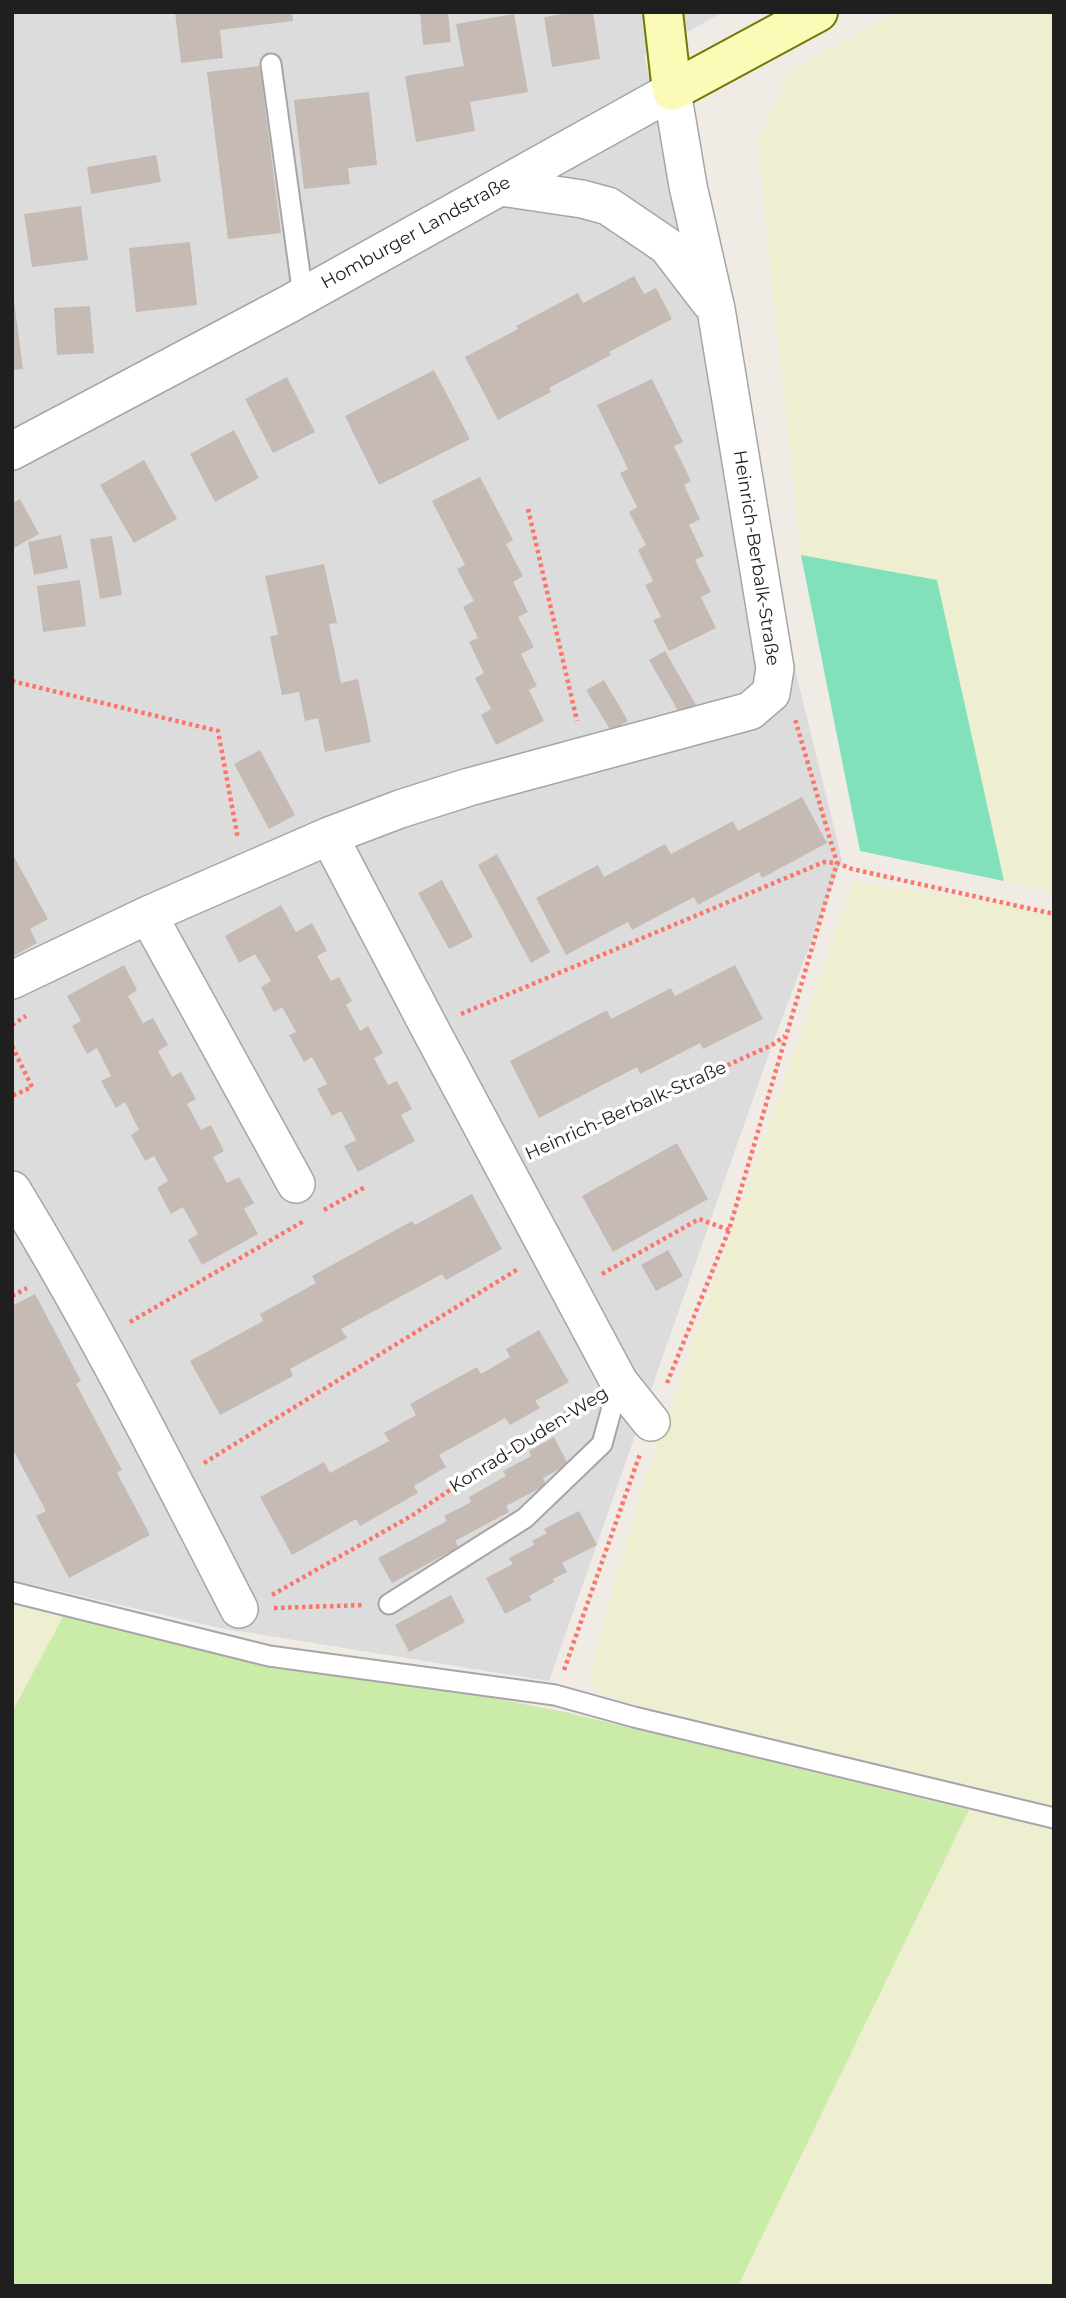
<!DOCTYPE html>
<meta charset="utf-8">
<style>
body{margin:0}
#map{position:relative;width:1066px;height:2298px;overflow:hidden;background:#f0ece5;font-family:Montserrat,sans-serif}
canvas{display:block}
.frame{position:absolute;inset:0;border:14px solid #1f1f1f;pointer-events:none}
</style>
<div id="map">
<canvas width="1066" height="2298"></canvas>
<div class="frame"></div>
</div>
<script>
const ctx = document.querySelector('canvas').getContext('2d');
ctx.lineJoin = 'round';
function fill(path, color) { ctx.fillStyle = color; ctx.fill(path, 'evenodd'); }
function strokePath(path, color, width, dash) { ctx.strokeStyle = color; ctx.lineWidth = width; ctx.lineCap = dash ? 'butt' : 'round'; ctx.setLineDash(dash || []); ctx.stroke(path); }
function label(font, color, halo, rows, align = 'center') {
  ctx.font = font + ' Montserrat,sans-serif'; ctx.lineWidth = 7; ctx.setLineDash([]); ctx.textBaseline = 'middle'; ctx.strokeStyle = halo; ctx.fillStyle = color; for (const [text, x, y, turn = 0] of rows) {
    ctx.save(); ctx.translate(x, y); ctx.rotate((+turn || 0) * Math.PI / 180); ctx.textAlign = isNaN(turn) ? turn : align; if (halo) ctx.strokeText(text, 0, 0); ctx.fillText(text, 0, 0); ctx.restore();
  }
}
fill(new Path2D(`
 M12,12H724L644,55L842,860L772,1045L549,1681L220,1628L12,1580Z`), '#dddcdc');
fill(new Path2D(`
 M896,12H1054V892L1004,881L937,581L801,555L757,140L791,70Z
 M853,882L1011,904L1054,915V1806L631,1703L596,1692L589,1675L642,1488Z
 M12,1599L65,1613L12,1712Z
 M969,1810L1054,1830V2286H738Z`), '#eeefd0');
fill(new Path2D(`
 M65,1613L569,1713L969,1810L738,2286H12V1712Z`), '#cbeca9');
fill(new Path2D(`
 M801,555L937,580L1004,881L860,851Z`), '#80e1ba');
fill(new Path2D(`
 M175,12H292L293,21L220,30L223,58L181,63Z
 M420,12H448L451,42L423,45Z
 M576,12H593L600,59L552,67L544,17Z
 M514,14L528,92L470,102L475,131L416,142L405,76L464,66L456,24Z
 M260,66L281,233L228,239L207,72Z
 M369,92L377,165L348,168L350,184L304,189L294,100Z
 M156,155L161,182L91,194L87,167Z
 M81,206L88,260L32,267L24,214Z
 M190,242L197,305L136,312L129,248Z
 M634,276L644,294L656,288L672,319L609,352L611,355L549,388L551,392L498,420L465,357L518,329L516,326L578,293L583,303Z
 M14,301L23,369L12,370V302Z
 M90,306L94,353L57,355L54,308Z
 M434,370L470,439L379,485L345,416Z
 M287,377L315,432L273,453L245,399Z
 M652,379L683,442L674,446L691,481L684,485L700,519L689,525L704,556L695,560L711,592L701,597L716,628L669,651L653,620L661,617L645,585L653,581L638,550L646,545L629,512L637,507L620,473L628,469L597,405Z
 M234,430L259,478L215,502L190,454Z
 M144,460L177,519L134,543L100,485Z
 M480,477L513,540L506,544L523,576L513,582L528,612L518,617L534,647L521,654L537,686L529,690L544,721L496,745L481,715L491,709L475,678L484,673L469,642L478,638L463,607L474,601L457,569L465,565L432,501Z
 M20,499L39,534L12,549V503Z
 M61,535L68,568L34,575L28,542Z
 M112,536L122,595L100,599L90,539Z
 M324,564L337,623L329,624L341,683L358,679L371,742L325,752L318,718L305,721L299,692L282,695L270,636L278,635L265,576Z
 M80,580L86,626L43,632L37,586Z
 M665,651L696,705L680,714L649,660Z
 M604,680L628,721L611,731L586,690Z
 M260,750L295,815L269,829L234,764Z
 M802,797L827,843L762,878L759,872L698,905L694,897L632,930L628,922L566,955L536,898L598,865L604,877L665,844L671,854L733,821L738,831Z
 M12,853L48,919L30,929L37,943L12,957Z
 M497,854L550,952L531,963L478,865Z
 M442,880L473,937L449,949L418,893Z
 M281,905L296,932L312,923L327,951L317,956L331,981L339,977L352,1001L346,1005L360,1031L368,1026L383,1053L374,1058L388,1085L397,1081L412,1109L401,1115L415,1141L358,1172L344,1146L356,1140L341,1111L332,1116L317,1089L327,1084L312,1057L304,1062L289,1035L296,1032L282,1007L274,1012L261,987L271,981L255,954L239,963L225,936Z
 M124,965L137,990L128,996L143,1023L153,1018L168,1045L158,1051L172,1077L181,1072L196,1099L187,1104L201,1130L211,1125L224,1151L213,1157L227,1183L239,1177L254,1203L244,1209L258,1234L202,1265L188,1240L198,1234L183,1207L171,1214L157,1188L168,1181L154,1156L145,1161L131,1135L139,1130L125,1102L116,1108L101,1081L111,1076L97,1048L87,1054L72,1026L81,1021L67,996Z
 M735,965L763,1019L703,1049L700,1043L640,1074L637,1067L539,1118L510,1061L607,1010L611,1019L671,988L675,996Z
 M677,1143L708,1199L613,1252L582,1196Z
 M472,1194L502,1249L446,1280L442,1274L341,1329L347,1338L290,1369L293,1376L220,1415L190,1361L263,1321L260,1314L316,1283L312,1276L412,1221L415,1225Z
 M668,1250L683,1276L656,1291L641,1265Z
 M35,1294L81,1381L76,1384L122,1470L117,1473L150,1535L69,1578L36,1516L46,1511L12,1448V1306Z
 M539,1330L569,1382L535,1401L540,1408L510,1425L505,1418L439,1455L446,1467L414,1486L418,1493L360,1526L356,1519L292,1555L260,1497L324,1462L330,1473L389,1441L384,1433L416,1415L410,1404L477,1367L481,1374L510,1357L506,1349Z
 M554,1437L568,1464L543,1478L546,1485L506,1506L509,1512L455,1541L459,1547L392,1583L378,1558L447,1521L444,1516L471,1502L469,1497L506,1476L503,1471L531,1456L529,1451Z
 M579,1511L597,1545L562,1563L567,1572L553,1579L554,1582L529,1596L532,1600L505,1614L486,1578L513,1564L509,1558L534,1545L532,1541L547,1533L544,1529Z
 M451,1595L465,1622L409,1652L395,1625Z`), '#c5bbb4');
const lane = new Path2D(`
 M271,64L303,296
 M12,1592L269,1656L555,1695L634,1717L1054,1818
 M389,1604L525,1518L602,1444L619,1382`);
const street = new Path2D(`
 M501,187L582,199L608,206L667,246L710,302
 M12,451L289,304L672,91L688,186L716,309L775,668L771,693L750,711L469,787L400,809L329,836L148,915L12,980
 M329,836L429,1027L619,1382L651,1422
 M148,915L296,1184
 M12,1190C95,1326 167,1468 239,1609`);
const secondary = new Path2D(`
 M663,12L672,91L818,12`);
strokePath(lane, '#a6a6a6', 23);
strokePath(street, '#a6a6a6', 40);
strokePath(secondary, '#707a01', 42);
strokePath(new Path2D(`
 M528,509L577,721
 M12,681L218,731L238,839
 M461,1014L824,862L837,863L852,869L1054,914
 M12,1025L26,1016
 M12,1046L32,1087L12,1096
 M536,1152L772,1045L785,1036
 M324,1210L365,1187
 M602,1274L699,1219L729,1230
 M12,1296L27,1288
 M130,1322L304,1221
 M667,1383L729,1230L837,863L795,719
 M204,1463L518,1269
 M272,1595L413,1515L537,1431L583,1404
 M274,1608L364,1605
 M564,1670L640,1454`), '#fe7468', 4.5, [3.5, 3.5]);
strokePath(lane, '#fff', 19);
strokePath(street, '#fff', 37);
strokePath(secondary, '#f9fbb7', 38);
label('18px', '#1f1f1f', '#fff', [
 ["Homburger Landstraße",416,233,-29],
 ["Heinrich-Berbalk-Straße",756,558,81],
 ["Heinrich-Berbalk-Straße",626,1111,-24],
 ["Konrad-Duden-Weg",529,1440,-32]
]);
</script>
